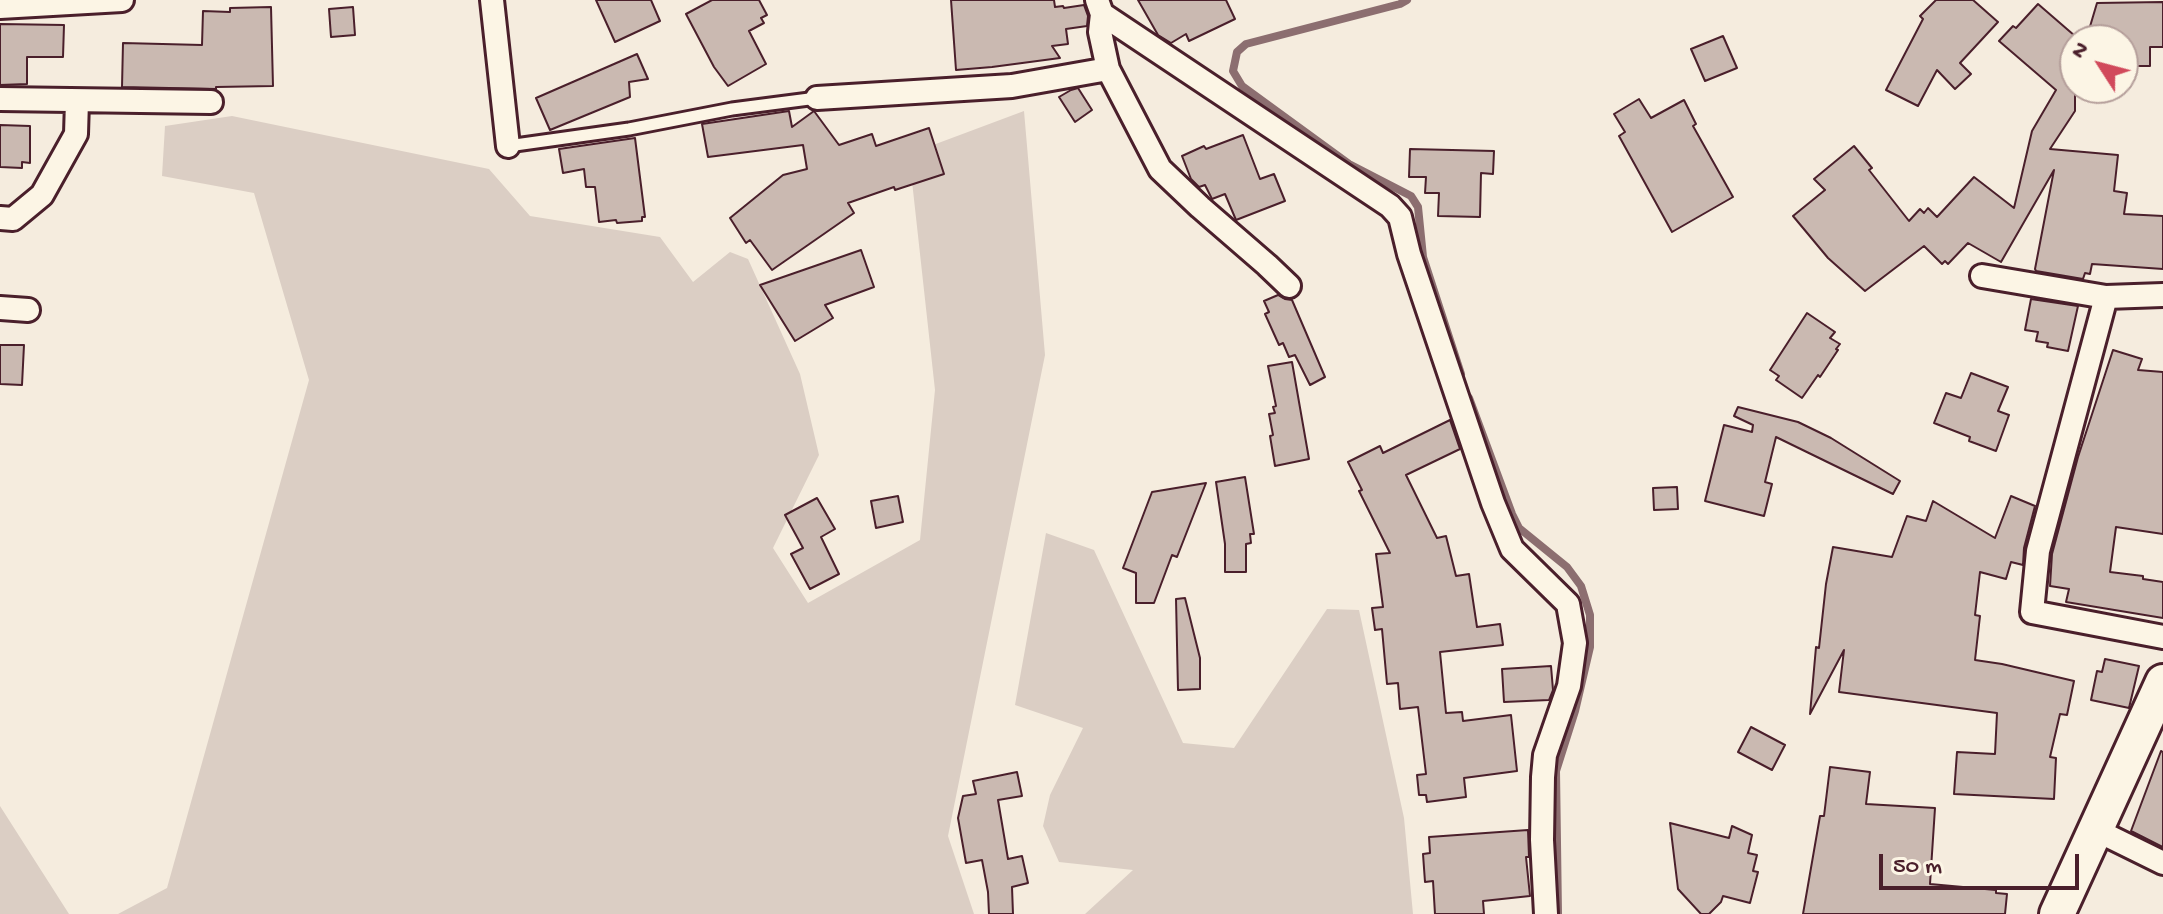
<!DOCTYPE html>
<style>
body{margin:0}
#map{position:relative;width:2163px;height:914px;overflow:hidden;background:#f5ecde;font-family:"Gochi Hand",sans-serif}
canvas{display:block}
.north{position:absolute;left:2059px;top:24px;width:80px;height:80px;box-sizing:border-box;background:#fcf5e5;border:2px solid #b59f9b;border-radius:50%;rotate:306deg;font-size:22px;font-weight:700;line-height:32px;text-align:center;color:#4a1f2b}
.north::after{content:'';display:block;margin:auto;width:28px;height:36px;background:#d1495b;clip-path:polygon(50% 0,100% 100%,50% 72%,0 100%)}
.scale{position:absolute;left:1879px;top:854px;width:200px;height:36px;box-sizing:border-box;border:4px solid #4a1f2b;border-top:0;padding-left:10px;font-size:24px;line-height:28px;white-space:nowrap;color:#4a1f2b;-webkit-text-stroke:6px #fcf5e5;paint-order:stroke}
</style>
<div id="map">
<canvas width="2163" height="914"></canvas>
<div class="north">N</div>
<div class="scale">50 m</div>
</div>
<script>
const ctx = document.querySelector('canvas').getContext('2d');
ctx.lineJoin = 'round';
function fill(path, color) { ctx.fillStyle = color; ctx.fill(path, 'evenodd'); }
function strokePath(path, color, width, dash) { ctx.strokeStyle = color; ctx.lineWidth = width; ctx.lineCap = dash ? 'butt' : 'round'; ctx.setLineDash(dash || []); ctx.stroke(path); }
fill(new Path2D(`
 M1024,111L1045,355L948,836L974,914H118L167,888L309,380L254,193L162,176L165,126L232,116L489,169L530,216L660,237L693,282L730,252L748,259L800,374L819,455L773,548L808,603L920,540L935,390L909,154Z
 M1046,533L1094,550L1183,743L1234,748L1327,609L1359,610L1404,818L1413,914H1085L1133,870L1059,862L1043,826L1050,795L1083,728L1015,705Z
 M0,806L69,914H0Z`), '#dbcec4');
strokePath(new Path2D(`
 M1407,0L1400,4L1246,44L1237,52L1233,71L1242,86L1349,164L1411,196L1418,207L1423,257L1461,374
 M1469,398L1512,514L1519,528L1567,567L1581,586L1590,615V647L1575,711L1556,771L1558,914`), '#8c6e70', 8);
const building = new Path2D(`
 M596,0H651L660,21L615,42Z
 M712,0H759L767,15L761,18L764,23L749,31L766,64L728,86L714,67L686,14Z
 M951,0H1054L1055,7L1063,6L1064,8L1084,5L1088,16L1087,26L1066,29L1068,44L1052,46L1060,58L992,67L956,70Z
 M1138,0H1226L1235,19L1189,41L1186,34L1171,43L1158,35Z
 M1936,0H1973L1998,22L1960,63L1971,74L1955,89L1937,70L1918,106L1886,90L1923,19L1920,16Z
 M2163,2V47H2150V66H2123V40H2086L2097,3Z
 M2038,4L2075,36V111L2050,149L2118,155L2114,191L2127,193L2124,214L2163,216V269L2092,264L2090,274L2085,273L2083,279L2036,271L2035,269L2054,170L2001,262L1968,243L1948,264L1945,261L1942,264L1924,246L1865,291L1828,258L1793,216L1825,190L1814,179L1854,146L1872,168L1869,170L1909,221L1920,209L1924,213L1928,208L1937,217L1974,177L2014,208L2032,131L2056,90L1999,41L2013,26L2016,28Z
 M271,7L273,86L216,87V89L122,87L123,43L202,45L203,11L230,12V8Z
 M353,7L355,35L331,37L329,9Z
 M0,24L64,25L63,57H27V84L0,85Z
 M1723,36L1737,68L1705,81L1691,49Z
 M637,54L648,79L629,82L630,97L550,130L536,98Z
 M1078,88L1092,110L1075,122L1059,97L1071,90Z
 M1639,99L1651,118L1684,100L1696,124L1693,126L1733,197L1672,232L1619,136L1625,132L1614,114Z
 M789,111L792,127L814,111L839,145L872,134L876,146L929,128L944,174L895,190L894,187L848,203L854,213L772,270L750,240L746,243L730,218L783,175L807,169L803,145L708,157L702,124Z
 M0,125L30,126V163L22,162V168L0,167Z
 M1243,135L1260,179L1274,174L1285,201L1236,220L1225,194L1212,199L1205,185L1199,187L1191,179L1182,156L1204,146L1206,149Z
 M635,138L645,217H642V221L617,223L616,220L599,222L595,187H586L584,169L563,173L559,149Z
 M1410,149L1494,151L1493,174L1481,173L1480,217L1438,216L1439,193H1425L1426,177H1409Z
 M861,250L874,287L825,305L833,318L795,341L760,285Z
 M1278,295L1285,299L1292,300L1325,377L1310,385L1295,355L1289,357L1283,343L1279,345L1265,314L1269,312L1264,301Z
 M2031,299L2078,306L2068,351L2047,347L2048,343L2036,341L2038,332L2025,330Z
 M1807,313L1835,332L1830,338L1840,344L1836,349L1838,350L1820,377L1818,375L1802,398L1776,380L1779,376L1770,370Z
 M0,345H24L22,385L0,384Z
 M2113,350L2142,359L2138,370L2163,372V534L2116,527L2110,572L2143,576V579L2163,582V618L2066,602L2069,589L2050,586L2052,554L2078,457Z
 M1292,362L1309,459L1275,466L1270,436L1273,435L1269,414L1275,413L1273,407L1276,406L1268,366Z
 M1971,373L2008,387L1998,411L2009,415L1996,451L1969,441L1970,437L1934,423L1946,393L1961,398Z
 M1738,407L1798,422L1831,438L1900,481L1893,494L1776,437L1765,482L1772,484L1764,516L1705,501L1724,425L1752,432L1753,425L1734,416Z
 M1450,420L1460,449L1406,475L1437,538L1446,536L1456,576L1469,574L1477,627L1500,624L1503,645L1440,652L1446,713L1462,712L1463,721L1511,715L1517,771L1464,778L1466,797L1427,802L1426,795H1419L1417,775L1426,774L1418,707L1400,709L1398,683L1387,684L1382,629L1375,630L1372,608L1383,607L1376,554L1390,553L1359,491L1362,490L1348,462L1380,446L1383,453Z
 M1245,477L1254,534H1250L1251,543L1246,544V572H1225V544L1216,482Z
 M1206,483L1177,557L1172,555L1154,603H1136V573L1123,568L1152,492Z
 M1677,487L1678,509L1654,510L1653,488Z
 M898,496L903,522L876,528L871,501Z
 M2011,496L2035,506L2024,548L2023,565L2011,562L2006,579L1980,572L1975,615L1980,616L1975,660L2002,664L2074,681L2067,715L2060,714L2050,757L2056,758L2054,799L1954,794L1957,752L1995,754L1997,713L1839,692L1844,650L1810,714L1816,647L1819,648L1826,584L1833,547L1892,557L1907,516L1926,521L1933,501L1995,538Z
 M817,498L835,529L821,537L839,574L810,589L791,554L803,548L785,515Z
 M1185,598L1200,658V689L1178,690L1176,599Z
 M2105,659L2139,666L2129,708L2091,700L2097,671L2102,672Z
 M1551,666L1553,690L1549,700L1504,702L1502,669Z
 M1751,727L1785,745L1772,770L1738,752Z
 M2161,751L2163,752V847L2131,831Z
 M1830,767L1870,772L1866,804L1935,808L1930,884L1996,890V893L2007,894L2005,914H1803L1820,816H1824Z
 M1017,772L1022,796L998,800L1008,859L1022,856L1028,883L1012,887L1013,914H989L988,892L982,860L966,863L958,818L963,796L976,794L973,781Z
 M1670,823L1729,838L1732,826L1752,835L1748,853L1757,855L1753,871L1758,872L1750,903L1723,896L1721,902L1709,914H1701L1678,889Z
 M1528,830L1529,857H1526L1530,896L1483,901L1484,914H1435L1433,881L1425,882L1423,854L1430,853L1429,837Z`);
fill(building, '#cab9b1');
strokePath(building, '#4a1f2b', 2);
const service = new Path2D(`
 M508,146L629,129L732,109L817,98`);
const minor = new Path2D(`
 M492,0L508,146
 M1097,0L1102,14L1390,206L1400,217L1409,254L1493,503L1512,549L1568,604L1575,643L1569,686L1545,755L1543,777L1542,840L1546,914
 M0,7L122,0
 M1108,69L1160,169L1200,207L1267,265L1289,286
 M817,98L1012,86L1108,69L1100,32L1102,14
 M0,99L211,102
 M0,218L13,219L42,195L76,134L77,101
 M1982,276L2106,297L2163,295
 M2106,297L2038,551L2032,612L2163,637
 M0,308L28,310
 M2096,830L2163,863`);
const primary = new Path2D(`
 M2057,914L2163,682`);
strokePath(service, '#4a1f2b', 17);
strokePath(minor, '#4a1f2b', 28);
strokePath(primary, '#4a1f2b', 40);
strokePath(service, '#fcf5e5', 11);
strokePath(minor, '#fcf5e5', 22);
strokePath(primary, '#fcf5e5', 34);
</script>
